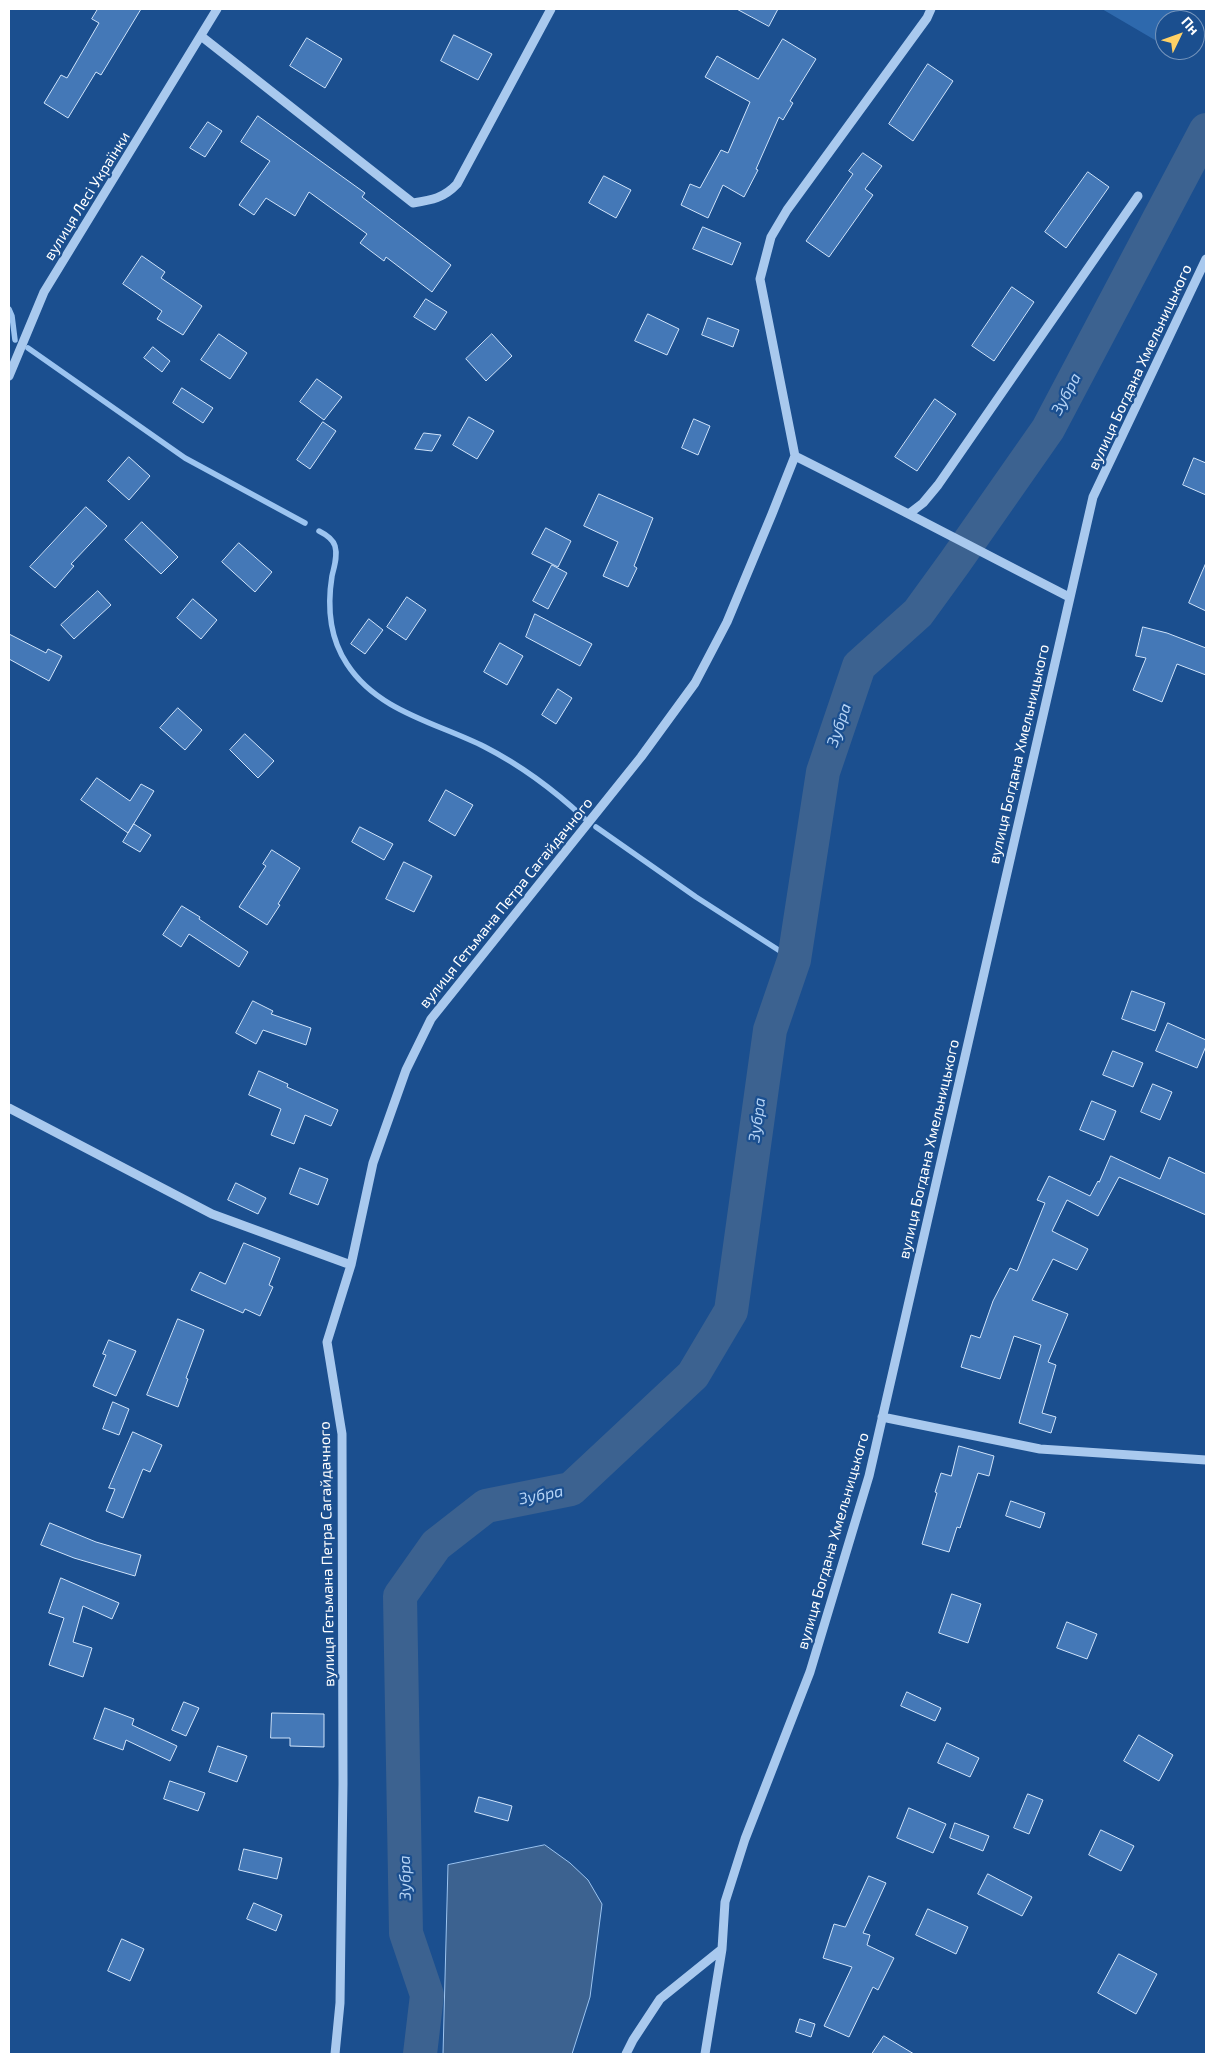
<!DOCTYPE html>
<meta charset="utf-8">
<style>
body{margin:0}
#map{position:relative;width:1215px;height:2063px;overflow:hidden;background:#1b4f8f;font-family:"Exo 2",sans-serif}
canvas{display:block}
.frame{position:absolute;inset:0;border:10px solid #fff;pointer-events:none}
.north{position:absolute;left:1155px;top:10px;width:50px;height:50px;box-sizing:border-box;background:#1b4f8f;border:1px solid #7695bc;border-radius:50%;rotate:48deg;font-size:14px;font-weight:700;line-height:20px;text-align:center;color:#fff}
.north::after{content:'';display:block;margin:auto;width:18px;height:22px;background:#ffd166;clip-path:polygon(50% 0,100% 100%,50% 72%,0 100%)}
</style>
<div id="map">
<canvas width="1215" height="2063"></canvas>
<div class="frame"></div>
<div class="north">Пн</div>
</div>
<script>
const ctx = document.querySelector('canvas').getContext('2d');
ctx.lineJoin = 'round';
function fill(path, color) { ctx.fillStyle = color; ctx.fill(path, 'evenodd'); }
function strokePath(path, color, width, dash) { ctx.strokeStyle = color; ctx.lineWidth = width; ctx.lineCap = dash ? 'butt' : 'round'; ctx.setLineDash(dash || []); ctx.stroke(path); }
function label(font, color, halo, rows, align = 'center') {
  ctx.font = font + ' "Exo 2",sans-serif'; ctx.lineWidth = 4.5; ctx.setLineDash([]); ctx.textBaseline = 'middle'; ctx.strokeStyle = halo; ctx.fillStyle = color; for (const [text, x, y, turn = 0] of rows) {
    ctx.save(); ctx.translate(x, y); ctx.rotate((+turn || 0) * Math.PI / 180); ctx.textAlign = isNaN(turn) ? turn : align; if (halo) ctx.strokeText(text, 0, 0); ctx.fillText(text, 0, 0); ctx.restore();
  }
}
fill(new Path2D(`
 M1102,9H1180L1173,20H1165V34L1160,43Z`), '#2e69ad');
const water = new Path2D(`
 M545,1845L570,1863L588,1880L602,1904L590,1997L572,2054H443L448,1865Z`);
fill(water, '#3c6290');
strokePath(water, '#9cc4f0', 1);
strokePath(new Path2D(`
 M9,309L12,316L15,340
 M28,348L185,458L305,523
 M319,531C325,534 333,539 335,546C338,556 334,567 332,576C327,607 329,637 347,664C378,712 438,723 485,747C522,766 554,790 584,818
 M596,827L696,897L794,960`), '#9cc4f0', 5.5);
strokePath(new Path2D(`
 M420,2054L427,1995L406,1933L400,1596L436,1545L486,1506L571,1489L693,1375L731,1311L770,1030L794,960L823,772L859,666L918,613L955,562L1048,429L1206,130`), '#3c6290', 34);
const building = new Path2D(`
 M98,9H141L101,75L96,72L68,118L44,103L61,75L67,78L99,23L92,19Z
 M737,9H778L769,26Z
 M454,35L492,54L478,80L441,61Z
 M307,38L342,59L325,88L290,66Z
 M783,39L816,59L790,101L793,103L783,120L779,117L756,169L758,170L744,197L723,185L708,218L681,205L690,184L700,188L721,150L728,153L750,102L705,77L717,56L758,79Z
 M928,64L953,81L913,141L889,124Z
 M258,116L365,193L362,197L451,265L432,292L386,257L384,261L360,243L367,234L309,192L295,216L266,198L254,215L239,205L270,161L241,142Z
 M208,122L222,131L205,157L190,148Z
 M863,153L882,166L865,189L873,195L829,257L806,241L853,174L849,171Z
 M1088,172L1109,187L1066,248L1045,232Z
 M604,176L631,190L616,218L589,203Z
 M703,227L741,243L732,265L693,249Z
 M142,256L165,272L161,278L202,306L183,335L157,319L162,311L123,284Z
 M1012,287L1034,302L994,361L972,346Z
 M426,299L447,312L435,330L414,317Z
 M648,314L679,329L667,355L635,341Z
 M708,318L739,330L733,347L702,335Z
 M219,334L247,353L230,379L201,360Z
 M492,334L512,356L486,381L466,359Z
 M153,347L170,361L162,372L144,358Z
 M317,379L342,397L324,420L300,402Z
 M182,388L213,408L203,423L173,403Z
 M935,399L956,414L917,471L895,457Z
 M469,417L494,431L477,459L453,445Z
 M694,419L710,426L698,455L682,448Z
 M323,422L336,431L310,469L297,460Z
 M424,433L441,435L432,451L415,449Z
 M129,457L150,476L129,500L108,481Z
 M1194,458L1206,463V495L1183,485Z
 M599,494L653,518L634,566L637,568L628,587L603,576L618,542L584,526Z
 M86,507L107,526L71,564L74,566L55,588L30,567Z
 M142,522L178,557L161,574L125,540Z
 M546,528L571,541L558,567L532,554Z
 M239,543L272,572L255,592L222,562Z
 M1206,563V611L1189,603Z
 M552,565L567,573L548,609L533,601Z
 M98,591L111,605L74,639L61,625Z
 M407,597L426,610L406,640L387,627Z
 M193,599L217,620L201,639L177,618Z
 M535,614L592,644L580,666L526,637Z
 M369,619L383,630L365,654L351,644Z
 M1143,627L1167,633L1206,648V675L1177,664L1162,702L1133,690L1146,658L1136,656Z
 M9,634L46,653L48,649L62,656L49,681L9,659Z
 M500,643L523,656L507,685L484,672Z
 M558,689L572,698L556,724L542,715Z
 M178,708L202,730L185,750L160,728Z
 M245,734L274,761L258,778L230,750Z
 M97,778L130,801L141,784L154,791L128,833L81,800Z
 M446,790L473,805L455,836L429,821Z
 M134,824L151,835L140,852L123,842Z
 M360,827L393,844L384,860L352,842Z
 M272,850L300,868L278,904L280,905L267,925L239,907L266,866L263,864Z
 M404,862L432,876L414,912L386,899Z
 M182,906L200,917L199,919L248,952L239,967L189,934L181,947L163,935Z
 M1132,991L1165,1003L1155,1031L1122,1019Z
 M253,1001L273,1011L271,1014L311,1028L306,1045L263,1030L256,1044L236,1033Z
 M1168,1023L1206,1040V1046L1197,1068L1156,1051Z
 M1113,1051L1143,1063L1133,1087L1103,1075Z
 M259,1071L288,1084L287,1087L338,1110L331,1126L305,1115L294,1144L271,1135L281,1109L249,1095Z
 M1153,1084L1172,1092L1160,1120L1141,1112Z
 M1092,1101L1116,1111L1104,1140L1080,1130Z
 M1111,1156L1160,1179L1169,1157L1206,1174V1215L1119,1177L1098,1216L1067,1200L1052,1231L1088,1249L1077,1270L1053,1259L1032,1300L1068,1314L1048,1362L1056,1365L1042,1413L1056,1417L1051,1433L1019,1423L1041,1345L1014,1336L1000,1379L961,1367L971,1335L980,1338L993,1301L1010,1268L1017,1271L1045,1203L1037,1200L1049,1176L1090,1196L1098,1181L1099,1182Z
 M300,1168L328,1179L318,1205L290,1194Z
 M236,1183L266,1198L258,1214L228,1200Z
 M244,1243L280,1258L269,1285L273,1287L260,1316L245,1309L243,1313L191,1290L200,1272L225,1284Z
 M178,1319L204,1330L186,1378L188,1379L178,1407L147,1395Z
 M109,1340L136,1351L116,1396L93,1386L106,1355L103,1354Z
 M113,1402L129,1409L119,1435L103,1429Z
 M133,1432L162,1445L150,1472L143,1469L123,1518L106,1511L115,1489L109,1488Z
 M959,1446L994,1456L989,1476L978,1473L960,1528L957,1527L949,1552L922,1544L937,1493L935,1492L941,1473L951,1476Z
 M1011,1501L1045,1513L1040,1528L1006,1516Z
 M50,1523L96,1542L141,1555L135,1576L74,1558L41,1545Z
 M61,1578L119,1603L112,1619L83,1606L73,1642L92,1648L83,1677L49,1665L64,1618L49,1613Z
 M952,1594L981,1604L968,1643L939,1633Z
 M1067,1622L1097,1634L1087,1659L1057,1648Z
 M907,1692L941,1708L935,1721L901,1706Z
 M184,1702L199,1708L186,1736L172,1730Z
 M105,1708L134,1719L132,1725L177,1746L170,1761L126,1740L123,1750L94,1739Z
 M272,1713L324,1714V1747L290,1746V1738H271Z
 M1139,1735L1173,1755L1159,1781L1124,1761Z
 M947,1743L979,1758L970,1777L938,1763Z
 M218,1746L247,1756L237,1782L209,1772Z
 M170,1781L205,1793L198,1811L164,1799Z
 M1028,1794L1043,1800L1029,1834L1014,1828Z
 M479,1797L512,1806L508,1821L475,1812Z
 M909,1808L946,1824L933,1853L897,1838Z
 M955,1823L989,1836L983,1851L950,1838Z
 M1101,1830L1134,1846L1121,1871L1089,1855Z
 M244,1849L282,1858L277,1879L239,1870Z
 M988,1874L1032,1897L1022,1916L978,1894Z
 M869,1876L886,1883L863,1933L870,1935L867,1945L894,1958L878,1990L873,1987L849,2037L824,2026L852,1967L823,1958L834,1924L845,1927Z
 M254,1903L282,1915L276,1931L247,1919Z
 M928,1909L968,1927L956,1954L916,1935Z
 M122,1939L144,1949L130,1981L108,1971Z
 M1119,1954L1157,1974L1136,2014L1098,1993Z
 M800,2019L815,2024L811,2037L796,2032Z
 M884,2036L914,2054H872Z`);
fill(building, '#4478b7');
strokePath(building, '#cfe3fa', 1);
strokePath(new Path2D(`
 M201,36L413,203C432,200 444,198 457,184L551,9
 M9,376L44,292L217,9
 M795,456C887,502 977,550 1069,597
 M910,513L923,503L938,485L1138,196
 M9,1108L212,1214L351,1265
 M882,1417L1040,1449L1206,1460
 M335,2054L340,2003L343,1784L342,1434L327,1342L351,1265L373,1163L406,1070L431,1019L641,757L695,683L727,622L772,514L795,456L760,279L771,237L787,210L927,18L931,9
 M626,2054L633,2040L660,1999L722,1949
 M705,2054L722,1949L725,1902L745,1839L810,1672L869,1476L1093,497L1206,259`), '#a9c9ee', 9);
label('15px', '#fff', '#1b4f8f', [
 ["вулиця Лесі Українки",87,196,-58],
 ["вулиця Богдана Хмельницького",1140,367,-65],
 ["вулиця Богдана Хмельницького",1019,754,-77],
 ["вулиця Гетьмана Петра Сагайдачного",506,903,-51],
 ["вулиця Богдана Хмельницького",929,1149,-77],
 ["вулиця Богдана Хмельницького",833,1541,-74],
 ["вулиця Гетьмана Петра Сагайдачного",327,1554,-91]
]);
label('italic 16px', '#b5d3f5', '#1b4f8f', [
 ["Зубра",1066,394,-62],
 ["Зубра",839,725,-71],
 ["Зубра",757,1120,-82],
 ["Зубра",541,1495,-11],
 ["Зубра",405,1878,-91]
]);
</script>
